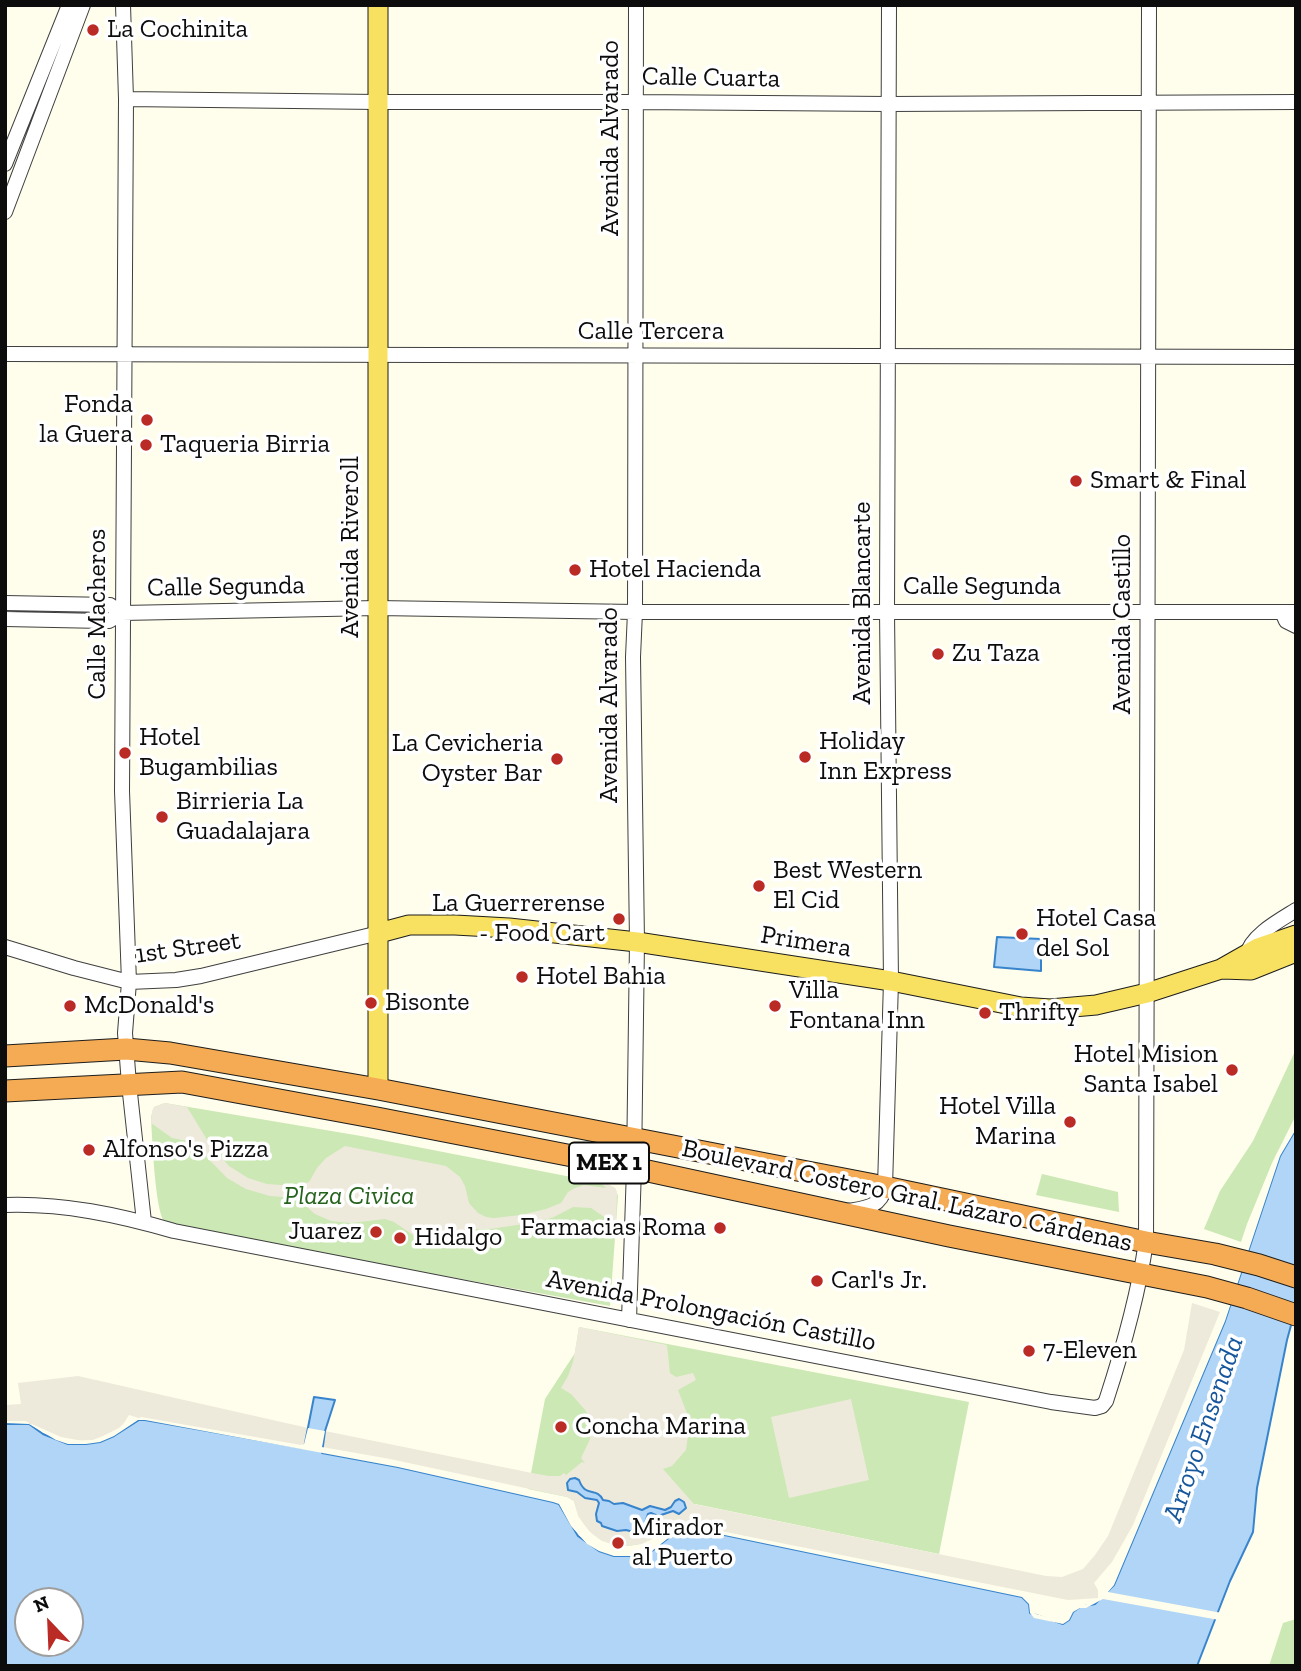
<!DOCTYPE html>
<meta charset="utf-8">
<style>
body{margin:0}
#map{position:relative;width:1301px;height:1671px;overflow:hidden;background:#fffdeb;font-family:"Zilla Slab",serif}
canvas{display:block}
.frame{position:absolute;inset:0;border:7px solid #0c0c0c;pointer-events:none}
.north{position:absolute;left:14px;top:1587px;width:70px;height:70px;box-sizing:border-box;background:#fff;border:2px solid #9e9e9e;border-radius:50%;rotate:337deg;font-size:19px;font-weight:700;line-height:28px;text-align:center;color:#0c0c0c}
.north::after{content:'';display:block;margin:auto;width:24px;height:32px;background:#bb2b25;clip-path:polygon(50% 0,100% 100%,50% 72%,0 100%)}
</style>
<div id="map">
<canvas width="1301" height="1671"></canvas>
<div class="frame"></div>
<div class="north">N</div>
</div>
<script>
const ctx = document.querySelector('canvas').getContext('2d');
ctx.lineJoin = 'round';
function fill(path, color) { ctx.fillStyle = color; ctx.fill(path, 'evenodd'); }
function strokePath(path, color, width, dash) { ctx.strokeStyle = color; ctx.lineWidth = width; ctx.lineCap = dash ? 'butt' : 'round'; ctx.setLineDash(dash || []); ctx.stroke(path); }
function label(font, color, halo, rows, align = 'center') {
  ctx.font = font + ' "Zilla Slab",serif'; ctx.lineWidth = 7; ctx.setLineDash([]); ctx.textBaseline = 'middle'; ctx.strokeStyle = halo; ctx.fillStyle = color; for (const [text, x, y, turn = 0] of rows) {
    ctx.save(); ctx.translate(x, y); ctx.rotate((+turn || 0) * Math.PI / 180); ctx.textAlign = isNaN(turn) ? turn : align; if (halo) ctx.strokeText(text, 0, 0); ctx.fillText(text, 0, 0); ctx.restore();
  }
}
fill(new Path2D(`
 M1296,1049V1115L1272,1163L1247,1224L1241,1242L1204,1229L1220,1191L1253,1141Z
 M165,1103L361,1136L607,1184L615,1188L618,1196L610,1306L175,1227C172,1225 168,1225 165,1222C155,1213 152,1134 151,1117L154,1107Z
 M1042,1174L1118,1192L1119,1212L1036,1195Z
 M579,1327L969,1402L939,1554L695,1504L691,1525L672,1522C640,1561 586,1551 574,1501L567,1497L528,1489L545,1399L575,1353Z
 M1296,1619V1666H1269L1283,1623Z`), '#cbe8b5');
fill(new Path2D(`
 M165,1103L187,1107L209,1143L229,1166L248,1178L267,1184L296,1186L309,1182L317,1168L326,1158L345,1146L446,1166L460,1177L465,1186L469,1203L478,1213L486,1217L494,1218L521,1215L546,1209L561,1203L568,1192L575,1188L584,1185L606,1188L600,1182L607,1184L615,1188L617,1192L616,1225L591,1208L573,1207L554,1217L537,1222L490,1229H475L467,1233L461,1239L438,1247L419,1239L394,1222L385,1219L351,1223L331,1221L315,1214L309,1209L307,1202L297,1198L270,1196L246,1189L227,1178L192,1142L172,1138L151,1123L152,1111L154,1107Z
 M1192,1303L1220,1312L1133,1525L1112,1562L1094,1583L1098,1590V1598L1068,1600L680,1523L672,1522L661,1534L642,1544L626,1546L615,1545L602,1541L590,1532L578,1516L574,1501L567,1497L390,1459L322,1447L325,1431L532,1473L549,1476H560L564,1473L566,1475L582,1462L585,1463L581,1458L590,1439V1423L586,1411L571,1394L561,1388L568,1376L573,1362L579,1327L667,1345L670,1373L676,1377L693,1373L696,1380L678,1390L690,1421L686,1450L672,1466L663,1469L694,1504L1046,1576L1062,1577L1083,1569L1095,1555L1108,1536L1184,1350ZM570,1491H586L593,1492L602,1497L603,1501L614,1505L627,1504L631,1507H638L642,1510L646,1508L657,1507L665,1510L671,1507L673,1511L662,1516L648,1514L645,1524L639,1530L617,1531L601,1523L596,1514L600,1503L597,1500L585,1498L577,1491Z
 M78,1376L308,1428L304,1449L145,1420L129,1415L124,1423L115,1432L93,1440L83,1441L61,1437L25,1421L5,1422V1405L21,1404L18,1383Z
 M851,1399L869,1480L789,1498L771,1417Z`), '#eeeadb');
const water = new Path2D(`
 M997,937L1041,939V971L994,967Z
 M1296,1129V1307L1287,1340L1257,1488L1253,1532L1230,1581L1197,1666H5V1424H29L43,1434L68,1444H86L100,1442L114,1436L139,1420H145L304,1448L314,1397L335,1400L325,1431L322,1453L398,1467L553,1502L559,1504L578,1536L599,1551L614,1556H637L652,1551L681,1528H691L1022,1597L1029,1604L1030,1613L1063,1624L1069,1620L1073,1612L1080,1607L1095,1604L1114,1585L1225,1321L1280,1156ZM28,1601H70V1643H28Z
 M575,1478L579,1480C586,1499 596,1486 603,1500L609,1501L614,1504L623,1503L642,1510L650,1506L665,1510L671,1507L675,1501L679,1499L684,1502L686,1508L679,1514L673,1511L658,1516L651,1513L648,1514L642,1531L639,1530L637,1533L626,1530L617,1531L602,1526L601,1523L597,1521L596,1514L599,1503L597,1500L585,1498L577,1492L568,1490L567,1483L570,1479Z`);
fill(water, '#b0d5f6');
strokePath(water, '#3784cd', 2);
fill(new Path2D(`
 M1296,1126V1129L1280,1156L1225,1321L1114,1585L1108,1592L1222,1613L1219,1620L1103,1599L1086,1608H1080L1073,1612L1069,1620L1063,1624L1034,1618L1030,1613L1029,1604L1022,1597L691,1528H681L652,1551L637,1556H614L599,1551L587,1544L571,1526L559,1504L553,1502L398,1467L145,1420H138L114,1436L100,1442L86,1444H68L56,1440L29,1424L5,1423V1421H25L57,1437L69,1441L93,1440L99,1438L141,1417L301,1445L304,1444L308,1428L325,1431L322,1447L326,1448L325,1450L399,1464L561,1501L567,1510L574,1525L589,1542L601,1548L615,1553H636L650,1548L679,1525H691L1022,1594L1032,1602L1033,1612L1036,1614L1063,1621L1067,1618L1071,1610L1078,1604L1085,1605L1098,1598L1111,1583L1222,1320L1276,1155L1293,1127Z`), '#fffdeb');
const minor = new Path2D(`
 M123,5L126,99L122,791L129,982L125,1033L129,1084L144,1222
 M126,99L377,102H636L888,104L1296,102
 M5,164L69,5
 M5,212L83,5
 M5,354L1296,357
 M5,603L110,605L122,613
 M1282,612L1286,621L1296,626
 M5,619L103,621H109L122,613L377,608L635,612H1296
 M5,947L74,968L129,982L176,980L201,976L379,933
 M1247,955C1250,936 1280,920 1296,910
 M5,1205C63,1203 119,1215 174,1231L1051,1402L1095,1408L1102,1406L1106,1401C1123,1349 1138,1296 1146,1242L1149,5
 M848,1211C866,1208 881,1207 885,1187L891,981L887,612L889,5
 M629,1320L634,1168L637,942L633,657L635,612L636,5`);
const major = new Path2D(`
 M378,5V1089
 M379,933L409,925H455L509,928L637,942L891,981L1021,1007L1050,1009L1096,1005L1147,993L1221,969L1258,948L1296,935
 M1222,969L1251,970L1296,952`);
const highway = new Path2D(`
 M5,1056L126,1049L170,1053L378,1089L885,1187L1146,1242L1215,1254L1259,1265L1296,1277
 M5,1091L182,1082L377,1118L634,1168L949,1236L1207,1287L1247,1298L1296,1315`);
strokePath(minor, '#3f3f3f', 16);
strokePath(major, '#1d1d1d', 21);
strokePath(highway, '#1d1d1d', 23);
strokePath(minor, '#fff', 14);
strokePath(major, '#f8e161', 19);
strokePath(highway, '#f4ab53', 21);
for (const [x, y, r, color] of [
 [93,30,7,"#bb2b25"],
 [147,420,7,"#bb2b25"],
 [146,445,7,"#bb2b25"],
 [1076,481,7,"#bb2b25"],
 [575,570,7,"#bb2b25"],
 [938,654,7,"#bb2b25"],
 [125,753,7,"#bb2b25"],
 [805,757,7,"#bb2b25"],
 [557,759,7,"#bb2b25"],
 [162,817,7,"#bb2b25"],
 [759,886,7,"#bb2b25"],
 [619,919,7,"#bb2b25"],
 [1022,934,7,"#bb2b25"],
 [522,977,7,"#bb2b25"],
 [371,1003,7,"#bb2b25"],
 [70,1006,7,"#bb2b25"],
 [775,1006,7,"#bb2b25"],
 [985,1013,7,"#bb2b25"],
 [1232,1070,7,"#bb2b25"],
 [1070,1122,7,"#bb2b25"],
 [89,1150,7,"#bb2b25"],
 [720,1228,7,"#bb2b25"],
 [376,1232,7,"#bb2b25"],
 [400,1238,7,"#bb2b25"],
 [817,1281,7,"#bb2b25"],
 [1029,1351,7,"#bb2b25"],
 [561,1427,7,"#bb2b25"],
 [618,1543,7,"#bb2b25"]
]) { const dot = new Path2D(); dot.arc(x, y, r, 0, 2 * Math.PI); ctx.fillStyle = color; ctx.fill(dot); strokePath(dot, '#fff', 2.5); }
for (const [x, y, w] of [
 [609,1163,80]
]) { const box = new Path2D(); box.roundRect(x - w / 2, y - 20.5, w, 41, 5); ctx.fillStyle = '#fff'; ctx.fill(box); strokePath(box, '#0c0c0c', 2); }
label('bold 24px', '#0c0c0c', null, [
 ["MEX 1",609,1163]
]);
label('26px', '#0c0c0c', '#fff', [
 ["La Cochinita",107,30],
 ["Fonda",133,405,"right"],
 ["la Guera",133,435,"right"],
 ["Taqueria Birria",160,445],
 ["Smart & Final",1090,481],
 ["Hotel Hacienda",589,570],
 ["Zu Taza",952,654],
 ["Hotel",139,738],
 ["Bugambilias",139,768],
 ["Holiday",819,742],
 ["Inn Express",819,772],
 ["La Cevicheria",543,744,"right"],
 ["Oyster Bar",543,774,"right"],
 ["Birrieria La",176,802],
 ["Guadalajara",176,832],
 ["Best Western",773,871],
 ["El Cid",773,901],
 ["La Guerrerense",605,904,"right"],
 ["- Food Cart",605,934,"right"],
 ["Hotel Casa",1036,919],
 ["del Sol",1036,949],
 ["Hotel Bahia",536,977],
 ["Villa",789,991],
 ["Fontana Inn",789,1021],
 ["Bisonte",385,1003],
 ["McDonald's",84,1006],
 ["Thrifty",999,1013],
 ["Hotel Mision",1218,1055,"right"],
 ["Santa Isabel",1218,1085,"right"],
 ["Hotel Villa",1056,1107,"right"],
 ["Marina",1056,1137,"right"],
 ["Alfonso's Pizza",103,1150],
 ["Farmacias Roma",706,1228,"right"],
 ["Juarez",362,1232,"right"],
 ["Hidalgo",414,1238],
 ["Carl's Jr.",831,1281],
 ["7-Eleven",1043,1351],
 ["Concha Marina",575,1427],
 ["Mirador",632,1528],
 ["al Puerto",632,1558]
], 'left');
label('26px', '#0c0c0c', '#fff', [
 ["Calle Cuarta",711,78,1],
 ["Avenida Alvarado",611,138,-90],
 ["Calle Tercera",651,332],
 ["Avenida Riveroll",351,547,-90],
 ["Calle Segunda",226,587,-1],
 ["Calle Segunda",982,587],
 ["Avenida Blancarte",863,603,-90],
 ["Calle Macheros",98,614,-90],
 ["Avenida Castillo",1123,624,-90],
 ["Avenida Alvarado",610,705,-90],
 ["Primera",806,942,9],
 ["1st Street",188,948,-8],
 ["Boulevard Costero Gral. Lázaro Cárdenas",907,1196,12],
 ["Avenida Prolongación Castillo",711,1311,11]
]);
label('italic 26px', '#25631d', '#fff', [
 ["Plaza Civica",349,1197]
]);
label('italic 28px', '#16569c', '#fff', [
 ["Arroyo Ensenada",1204,1429,-71]
]);
</script>
